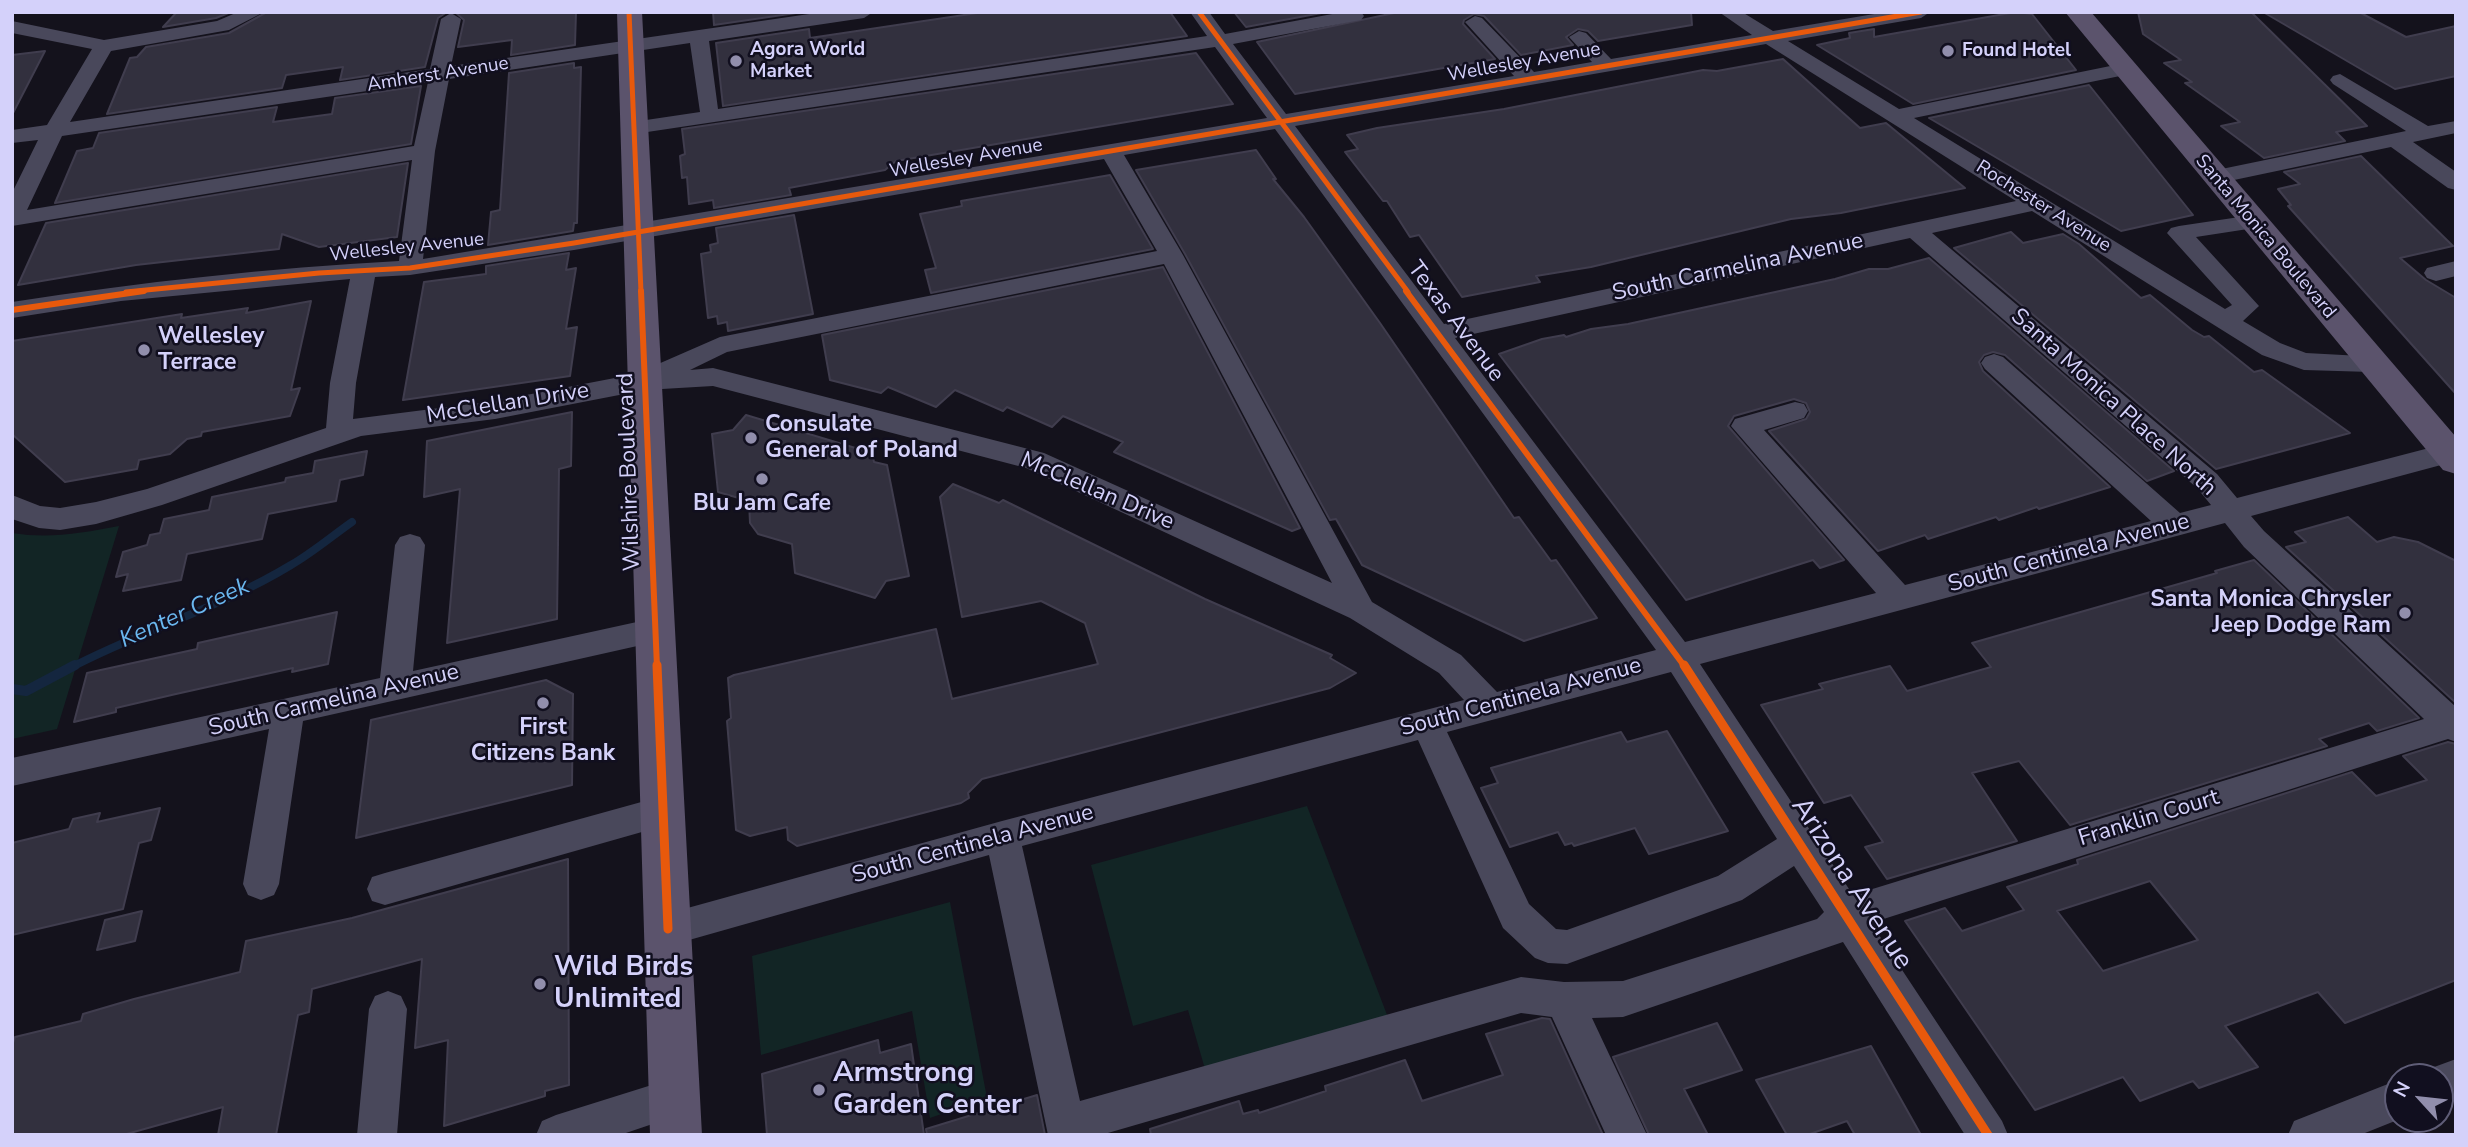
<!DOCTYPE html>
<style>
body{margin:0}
#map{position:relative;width:2468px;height:1147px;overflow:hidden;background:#14121c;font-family:"Nunito Sans",sans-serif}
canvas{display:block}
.frame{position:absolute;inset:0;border:14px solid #d4d1fa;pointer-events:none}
.north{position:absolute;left:2384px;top:1063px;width:70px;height:70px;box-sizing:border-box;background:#110f1f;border:2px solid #5f5d77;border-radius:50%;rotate:297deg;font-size:19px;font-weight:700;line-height:28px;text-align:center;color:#d4d1fa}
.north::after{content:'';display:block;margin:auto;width:24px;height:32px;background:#918eac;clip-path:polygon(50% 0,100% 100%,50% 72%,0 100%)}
</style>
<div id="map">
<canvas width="2468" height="1147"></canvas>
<div class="frame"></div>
<div class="north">N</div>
</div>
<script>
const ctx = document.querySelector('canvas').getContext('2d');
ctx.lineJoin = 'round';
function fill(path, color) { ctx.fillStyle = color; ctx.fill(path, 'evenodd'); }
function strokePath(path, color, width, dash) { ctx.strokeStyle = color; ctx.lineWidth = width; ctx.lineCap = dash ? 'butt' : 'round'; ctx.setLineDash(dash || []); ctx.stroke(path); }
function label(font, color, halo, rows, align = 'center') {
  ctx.font = font + ' "Nunito Sans",sans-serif'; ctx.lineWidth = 5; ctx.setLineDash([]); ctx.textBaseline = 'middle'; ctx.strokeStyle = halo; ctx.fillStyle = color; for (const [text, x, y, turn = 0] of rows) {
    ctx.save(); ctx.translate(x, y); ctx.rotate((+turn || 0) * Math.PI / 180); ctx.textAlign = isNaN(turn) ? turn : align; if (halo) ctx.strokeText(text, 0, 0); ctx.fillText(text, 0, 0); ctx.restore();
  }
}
fill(new Path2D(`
 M119,526L57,729L12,739V533C49,539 83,533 119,526Z
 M1307,806L1389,1020L1207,1076L1188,1010L1133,1026L1091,865Z
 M950,902L987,1098L930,1118L912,1011L761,1055L752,956Z`), '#122525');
strokePath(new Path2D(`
 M72,667C143,630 222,607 291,565C312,553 332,536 352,522`), '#14263f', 8);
strokePath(new Path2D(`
 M12,689L26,691L75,665`), '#14263f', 10);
const building = new Path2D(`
 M177,12H231L216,18L163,27Z
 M267,12H447L438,18L425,67L340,80L343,67L286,75L282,88L107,114L130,58L137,57L146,47L229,33Z
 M455,12H576L575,45L511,55L512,40L458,47L464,20Z
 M713,12H803L714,25Z
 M984,12H1170L1187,36L723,106L716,43L809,29L810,38Z
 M1234,12H1327L1246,27Z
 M1399,12H1691L1692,25L1598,41L1588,31L1578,29L1566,37L1573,45L1521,55L1484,16L1474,14L1464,20L1463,24L1495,59L1295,94L1257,42Z
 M2016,12L2032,14L2076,70L1913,104L1817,45L1850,38L1849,33L1874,29V37Z
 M2138,12H2251L2367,126L2336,132L2345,141L2264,158L2221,126L2240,122L2185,83L2192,82L2164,63L2181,60L2143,34Z
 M2263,12H2359L2406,37L2456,26V76L2395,89Z
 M45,51L12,115V55Z
 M1196,53L1233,104L896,161L885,170L789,188L791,195L714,208L713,200L689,204L687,177L682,178L680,156L685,154L682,129Z
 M1783,59L1860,128L1886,123L1965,188L1841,213L1791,219L1591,267L1536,276L1540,282L1462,297L1419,235L1410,237L1387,201H1383L1345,152L1358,149L1347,135L1377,128L1504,109L1703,70L1717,71Z
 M574,63V68L581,67L577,223H574L573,231L488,245L491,212L500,210L509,73Z
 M2089,85L2193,215L2121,231L1929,118Z
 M421,86L411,144L55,203L77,151L93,148L99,133L277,107L273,122L332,114L335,98Z
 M1256,150L1276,179H1273L1304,217L1380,323L1514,518L1519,517L1551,561L1556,560L1597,618L1524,641L1362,565L1336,519L1330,520L1185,254L1136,170Z
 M2361,156L2453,246L2400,258L2426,280L2456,298V394L2288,206L2291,205L2278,189L2300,184L2284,172Z
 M408,163L397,237L319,247L282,234L279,249L136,265L18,285L46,223Z
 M1110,175L1153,249L931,293L925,270L936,268L920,214L962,206L961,201Z
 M794,215L813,314L728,331L727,322L718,324L717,316L708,318L701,254L711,252L710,245L718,243L716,228Z
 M2011,232L2023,243L2063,234L2079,244L2141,298L2150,295L2192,330L2204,337L2209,336L2254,372L2262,370L2350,433L2216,469L1954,248Z
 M569,253L566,270L576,268L566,329L577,327L570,376L403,400L424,282L486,274V266Z
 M1929,258L2174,471L2147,481L2005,355L1993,352L1984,355L1979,362L1983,371L2110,487L2039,509L2037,507L1999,520L1996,517L1928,539L1925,535L1878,551L1769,431L1806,419L1810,412L1806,403L1794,399L1734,416L1728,426L1844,560L1820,568L1813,560L1686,600L1499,354L1542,339L1564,335L1566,337L1591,329L1628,324L1835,279L1869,269H1888Z
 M1163,267L1300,528L1292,531L1114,452L1123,442L1063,416L1052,427L1007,407L1003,411L955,390L936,407L888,387L881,393L830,380L822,335Z
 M311,301L291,390L300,388L290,416L202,432L201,436L187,439L170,454L139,460L137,469L65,482L12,434V341L182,314L181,318L248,308L246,313Z
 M572,412L571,466L559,469L557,619L447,643L460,489L424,497L427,441Z
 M746,415L872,453L874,462L887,465L909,576L886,581L875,598L795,573L792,544L758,534L750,523L749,501L718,492L712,434L733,430Z
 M367,451L363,475L340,480L336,501L268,514L262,539L187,554L181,580L123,591L128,574L116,577L123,552L147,545L150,535L160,533L164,519L209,510L212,497L285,482L286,478L313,473L315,461Z
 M953,484L999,503L1003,500L1205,599L1332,655L1330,658L1356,673L1330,688L982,779L968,793L969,798L961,803L797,846L788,840L787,827L750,836L736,830L727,721L731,718L728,678L734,675L936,629L952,699L1098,664L1085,623L1041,601L962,617L940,497Z
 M2348,517L2377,542L2394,537L2418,542L2456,561V703L2286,547L2306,542L2295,532Z
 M2254,560L2419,718L2377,731L2369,723L2319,739L2327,746L2070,825L2019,761L1972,773L2017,841L1887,879L1865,847L1883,842L1851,795L1824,803L1761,705L1823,689L1819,684L1890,666L1907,691L1991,667L1972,643L2217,573L2215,571Z
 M337,612L328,664L292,672L293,668L176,694L116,708V712L74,722L87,673L197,649L198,643Z
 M546,680L573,694L572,785L356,838L371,720Z
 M1667,731L1728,831L1649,854L1635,828L1574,846L1572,843L1565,845L1558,832L1510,847L1481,788L1498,783L1491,768L1621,732L1627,742Z
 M2448,742L2456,744V980L2345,1023L2318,992L2225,1026L2258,1067L2199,1088L2193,1081L2140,1101L2123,1077L2035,1110L1905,921L1945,908L1962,931L2024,910L2007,887L2078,864L2077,860L2352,772L2376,796L2427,780L2403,756ZM2150,881L2198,940L2103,971L2057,911Z
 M160,808L151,840L139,843L123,909L12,935V843L69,829L73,819L100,813L97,822Z
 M568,859L569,1085L545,1091V1096L444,1126L448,1040L415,1048L422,959L312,989L309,1012L298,1015L276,1135H218L223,1107L123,1135H12V1046L15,1037L81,1021L83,1014L134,999L240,972L246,941L352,918Z
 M142,911L135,941L97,950L105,920Z
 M1542,1018L1550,1019L1603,1135H1151L1150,1129L1239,1101L1243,1114L1258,1110L1259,1113L1326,1091L1325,1086L1405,1060L1422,1101L1503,1075L1486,1034Z
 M1717,1023L1742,1070L1684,1089L1708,1135H1649L1613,1057Z
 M878,1040L880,1053L911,1044L924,1135H767L762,1074Z
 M1871,1046L1921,1135H1855L1847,1121L1807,1135H1787L1756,1080Z
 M1037,1095L1045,1135H927L926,1129Z`);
fill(building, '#32303e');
strokePath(building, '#403d4e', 2);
fill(new Path2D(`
 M238,12H264L229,30L111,51L70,122L430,69L441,19L451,13L461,19L451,66L823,12H873L864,18L709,41L718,109L1207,36L1190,12H1209L1225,34L1343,12H1361L1364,16L1361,20L1233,44L1286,114L1514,76L1465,22L1475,16L1482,18L1534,72L1592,62L1569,37L1579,31L1586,33L1611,59L1752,35L1719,12H1742L1773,31L1886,12H1930L1921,18L1788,41L1899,109L2125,63L2132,65L2135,69L2125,75L1914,118L2225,309L2232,305L2167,233L2171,228L2179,226L2253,215L2261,217L2265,222L2261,227L2196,237L2259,306L2243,321L2280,343L2306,353L2380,357L2384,363L2380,369L2371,372L2304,370L2262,355L2032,211L1932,233L2217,474L2237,498L2456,441V461L2251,516L2264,531L2456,707V742L2448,739L1871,923L2002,1121L2008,1135H1965L1843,942L1623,1017L1592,1018L1647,1135H1606L1552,1017L1521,1013L1101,1135H1048L989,855L668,946L655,941L650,929L655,917L1002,821L1464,700L1439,673L1350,618L1026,468L713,386L645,390L495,419L361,436L162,505L96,524L60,530L39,528L12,519V495L40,506L60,508L96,502L147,489L326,428L330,383L350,279L121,301L12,318V302C141,282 269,268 399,261L412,160L12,226V193L38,140L12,143V130L47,125L92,49L12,33V21L104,40L217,21ZM690,43L700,112L626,123L623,128L626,133L634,134L1215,47L1267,118L423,259L435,151L449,79ZM1766,44L2016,201L1444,324L1295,126ZM428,82L414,146L27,210L62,136ZM1275,129L1656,650L1497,692L1461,655L1372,602L1183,255L1124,155ZM1104,159L1157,251L720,337L649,368L646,372L495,401L353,419L356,383L375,277L410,275L574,250ZM1910,238L2197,488L2211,505L2180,513L2003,357L1994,354L1985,357L1981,363L1985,369L2151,521L1905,585L1764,430L1804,418L1808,411L1804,404L1795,402L1735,419L1731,426L1876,593L1685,642L1455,338ZM1164,264L1332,583L1044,453L713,368L690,370L727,352ZM2225,523L2244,547L2424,719L1853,895L1700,664ZM1671,672L1777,839L1718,876L1567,930L1556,929L1529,904L1447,732ZM1418,740L1503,928L1535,958L1548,963L1567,964L1742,900L1794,866L1824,912L1817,919L1623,981L1564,982L1521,977L1080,1101L1022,846Z
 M2340,74L2428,126L2456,121V133L2413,142L2456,172V190L2448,188L2391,147L2215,184L2207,182L2204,177L2207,172L2406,131L2333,84L2330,80L2333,76Z
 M2456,261V276L2436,281L2427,278L2424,273L2427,268Z
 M410,534L420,537L425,545L413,671L655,618L666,621L670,630L666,639L655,642L303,721L279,884L274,895L261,900L248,895L243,884L269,729L12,786V758L380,678L395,545L400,537Z
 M663,796L675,800L680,811L675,822L663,826L385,905L372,901L367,889L372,877L385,873Z
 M388,991L401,996L407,1009L397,1135H357L369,1009L375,996Z
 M2456,1059V1098L2440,1104V1077H2423L2426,1070Z
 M674,1078L688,1084L694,1098L688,1112L620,1135H536L542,1121L556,1115Z
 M2398,1080L2400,1119L2360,1135H2288L2294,1121Z`), '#49485b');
fill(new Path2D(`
 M617,12H642L702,1135H650Z
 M2065,12H2091L2456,437V474L2443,470Z`), '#5b536c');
strokePath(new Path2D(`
 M629,12L641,292
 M1199,12L1408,292
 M126,292L319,273L410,268L574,243L1921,12`), '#e8590c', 5);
strokePath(new Path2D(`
 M641,291L657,667
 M1406,291L1685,667
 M12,310L144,291`), '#e8590c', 6);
strokePath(new Path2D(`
 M657,665L668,929
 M1684,665L1988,1135`), '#e8590c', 9);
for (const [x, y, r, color] of [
 [1948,51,7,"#918eac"],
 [736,61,7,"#918eac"],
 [144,350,7,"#918eac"],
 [751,438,7,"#918eac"],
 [762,479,7,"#918eac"],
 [2405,613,7,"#918eac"],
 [543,703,7,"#918eac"],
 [540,984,7,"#918eac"],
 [819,1090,7,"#918eac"]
]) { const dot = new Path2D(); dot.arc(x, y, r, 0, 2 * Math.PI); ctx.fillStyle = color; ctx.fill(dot); strokePath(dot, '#110f1f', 2.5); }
label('bold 19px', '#d4d1fa', '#110f1f', [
 ["Agora World",750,50],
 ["Market",750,72],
 ["Found Hotel",1962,51]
], 'left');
label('19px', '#d4d1fa', '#110f1f', [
 ["Wellesley Avenue",1524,63,-10],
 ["Amherst Avenue",438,75,-9],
 ["Wellesley Avenue",966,159,-10],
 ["Rochester Avenue",2043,207,32],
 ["Santa Monica Boulevard",2265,237,50],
 ["Wellesley Avenue",407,248,-6]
]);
label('23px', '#d4d1fa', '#110f1f', [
 ["South Carmelina Avenue",1738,268,-12],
 ["Texas Avenue",1455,322,53],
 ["Santa Monica Place North",2113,403,42],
 ["McClellan Drive",508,404,-9],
 ["Wilshire Boulevard",630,472,-92],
 ["McClellan Drive",1097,492,23],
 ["South Centinela Avenue",2069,554,-15],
 ["South Centinela Avenue",1521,698,-15],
 ["South Carmelina Avenue",334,701,-13],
 ["Franklin Court",2149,819,-17],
 ["South Centinela Avenue",973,845,-15]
]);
label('bold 23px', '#d4d1fa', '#110f1f', [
 ["Wellesley",158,337],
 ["Terrace",158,363],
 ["Consulate",765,425],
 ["General of Poland",765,451],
 ["Blu Jam Cafe",762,504,"center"],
 ["Santa Monica Chrysler",2391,600,"right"],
 ["Jeep Dodge Ram",2391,626,"right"],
 ["First",543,728,"center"],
 ["Citizens Bank",543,754,"center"]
], 'left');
label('italic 24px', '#6ab7ef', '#110f1f', [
 ["Kenter Creek",185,614,-24]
]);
label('28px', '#d4d1fa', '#110f1f', [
 ["Arizona Avenue",1851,884,57]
]);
label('bold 28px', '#d4d1fa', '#110f1f', [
 ["Wild Birds",554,968],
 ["Unlimited",554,1000],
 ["Armstrong",833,1074],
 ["Garden Center",833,1106]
], 'left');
</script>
